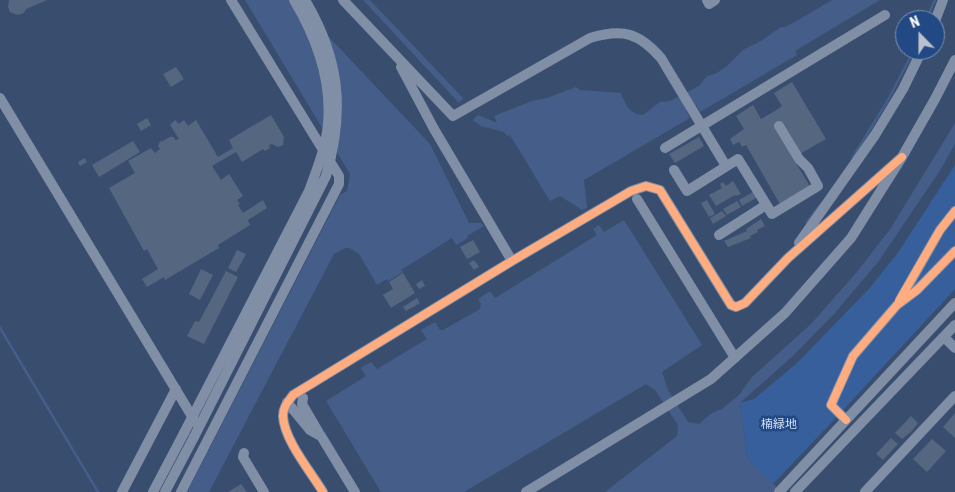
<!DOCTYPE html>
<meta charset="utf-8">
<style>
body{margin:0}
#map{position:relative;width:955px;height:492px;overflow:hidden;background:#394e6f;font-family:"Roboto Condensed",sans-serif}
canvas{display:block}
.north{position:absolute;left:895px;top:10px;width:50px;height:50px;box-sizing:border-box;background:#234985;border:1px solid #7b92b6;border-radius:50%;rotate:338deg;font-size:14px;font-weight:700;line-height:20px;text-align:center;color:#fff}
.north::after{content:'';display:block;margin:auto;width:18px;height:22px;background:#bac1cd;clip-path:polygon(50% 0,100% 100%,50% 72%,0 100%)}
</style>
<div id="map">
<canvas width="955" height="492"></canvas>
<div class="north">N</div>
</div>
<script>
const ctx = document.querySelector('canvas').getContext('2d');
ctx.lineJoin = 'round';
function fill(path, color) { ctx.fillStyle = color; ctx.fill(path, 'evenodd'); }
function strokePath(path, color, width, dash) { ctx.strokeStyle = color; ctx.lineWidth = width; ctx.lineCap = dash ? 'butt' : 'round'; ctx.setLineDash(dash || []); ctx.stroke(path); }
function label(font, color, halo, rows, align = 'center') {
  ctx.font = font + ' "Roboto Condensed","Noto Sans JP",sans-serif'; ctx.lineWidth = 5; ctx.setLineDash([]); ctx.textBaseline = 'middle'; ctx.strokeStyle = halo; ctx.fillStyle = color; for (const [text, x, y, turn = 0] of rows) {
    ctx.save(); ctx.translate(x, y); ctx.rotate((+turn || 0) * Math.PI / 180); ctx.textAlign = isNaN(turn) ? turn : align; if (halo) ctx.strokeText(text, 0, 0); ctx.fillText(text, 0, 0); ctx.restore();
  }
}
fill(new Path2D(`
 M955,165V289L832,422L773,484L747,459L740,403L754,399L796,364L869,289L897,254Z`), '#375f9b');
fill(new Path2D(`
 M245,0H294L430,144L469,223H481L484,226L467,236L468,238L456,245L452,238L401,270L403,272L388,281L387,279L377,285L359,254L350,248H345L334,254L209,492H187L340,195L347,191L350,174Z
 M363,0H370L463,98L459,103Z
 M832,0H880L795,51L797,55L700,112L696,105L686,110L690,118L584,180L587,208L582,210L560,196L550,201L510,135L507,136L504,132L481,126L473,120L478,115L497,123L494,116L532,101L547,98L576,87L580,90L621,93C625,104 630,115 643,115L660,102L670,101L699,86L707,76L717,73L727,66L744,49L761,41L781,27H785L795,22Z
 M955,123V144L939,172L878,262L834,314L794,355L740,403L747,459L782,492H605L677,436L678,425L655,390L646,384L464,492H381L326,401L366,376L361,368L371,362L377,369L427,339L421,330L435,322L440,330H443L480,309L481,304L478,299L490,291L495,298L597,235L593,229L599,225L604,232L624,220L702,345L662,372L668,390L688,422L699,424L712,413L722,409L739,395L752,377L811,324L856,273L891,228Z`), '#445e89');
strokePath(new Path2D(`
 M926,20L935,0
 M853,157L888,100L914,50
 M807,222L820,205
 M0,328L98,492`), '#445e89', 2.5);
fill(new Path2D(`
 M9,0H47L26,9L24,13L18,15L10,12L8,7Z
 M176,67L184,79L171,87L163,74Z
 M792,82L826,139L800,154L774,127L811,188L781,206L746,145L742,147L739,142L733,145L730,139L744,129L736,116L753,105L761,119L775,111L782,106L774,93Z
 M271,115L284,137L283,145L278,147L272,144L269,145L270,148L265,151L263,149L242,162L236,152L212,166L221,180L229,174L243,196L237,200L240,204L238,205L243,213L263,200L267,208L248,220L250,225L218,245L219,248L165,280L164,277L147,287L142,279L158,269L147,249L144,251L109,188L135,173L128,161L151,148L155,153L160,149L158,146L161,140V142L170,137H174L175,140L179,139L170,125L175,120L179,124L184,120L188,126L196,120L218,157L233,148L229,140Z
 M147,118L151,125L141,131L137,124Z
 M699,137L704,146L675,163L669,154Z
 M133,141L140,152L99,177L92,165Z
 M85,158L87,162L80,166L78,162Z
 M733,181L741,194L736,196L735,195L716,206L709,195L722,188L720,184L723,182L726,186Z
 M753,192L756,198L742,206L739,200Z
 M707,200L715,214L709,217L701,203Z
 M737,201L741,207L727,215L723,209Z
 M722,211L726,216L713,224L710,218Z
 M761,219L765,226L757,230L758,232L750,236L751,238L728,247L724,241L747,231L746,229Z
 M473,240L480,252L467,259L460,247Z
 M237,250L246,254L236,272L228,268Z
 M474,260L479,267L474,270L469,263Z
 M201,269L213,275L200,300L189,294Z
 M226,271L238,277L204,344L187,336L195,321L199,322Z
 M403,273L415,293L391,308L383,295L393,289L389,282Z
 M422,280L425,286L419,289L416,284Z
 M417,298L420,303L406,311L403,307Z
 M955,413V438L943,427Z
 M911,416L918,423L912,431L902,439L895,433Z
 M891,438L898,444L883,460L876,454Z
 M932,439L946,451L927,472L913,459Z
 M241,484L247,492H228Z`), '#546680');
strokePath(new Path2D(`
 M343,0L453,116L590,38C623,28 639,33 661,58L726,166
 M707,0L709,4L715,0
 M935,21L943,0
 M401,67L434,129L512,261
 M0,98L196,423
 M665,148L885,15
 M674,170L687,191L738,159L772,214L818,186L808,168L799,159L779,126
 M637,199L735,358
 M719,235L766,205
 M799,243L875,135L903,89L922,50
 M900,300L940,230L955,211
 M944,337L955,348
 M303,398L302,404L319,433
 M287,402L310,430L321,436L355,492
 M846,420L831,405L853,356L897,305L917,290L955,251
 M244,453L243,457L264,492
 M122,492L176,389
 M153,492L184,433
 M165,492L194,437
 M181,492L339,184V176L231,0
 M323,492C311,472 284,440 283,416C283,407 288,402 293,395L512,261L631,191L646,186L660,190L731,305L736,307L745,303L788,258L902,157
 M526,492L711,379L785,313L851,238L902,157L935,99L955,60
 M779,492L955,303
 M795,492L955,325
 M865,492L955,396`), '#808fa5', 10);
strokePath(new Path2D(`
 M184,433L309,191C317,169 326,147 328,124C332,80 316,37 294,0
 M194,437L326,176C345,111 340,59 305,0`), '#808fa5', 10);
strokePath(new Path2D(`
 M899,301L940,230L955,211
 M846,420L831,405L853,356L897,305L917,290L955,251
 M323,492C311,472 284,440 283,416C283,407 288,402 293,395L512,261L631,191L646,186L660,190L731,305L736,307L745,303L788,258L902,157`), '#ffac80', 8);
label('12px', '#d1e0f7', '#234985', [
 ["楠緑地",779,425]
]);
</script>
